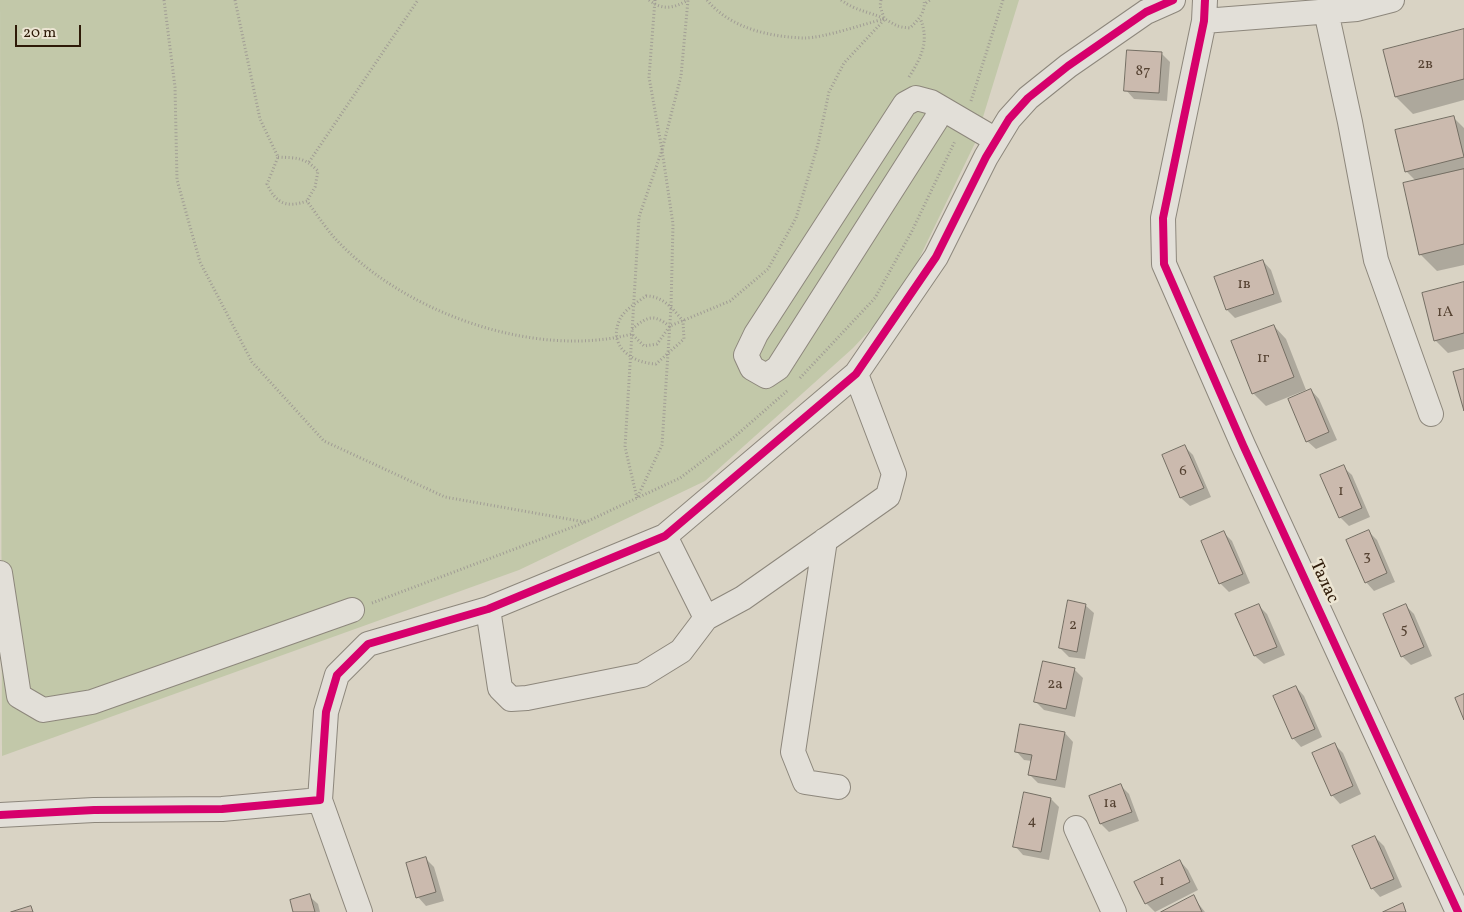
<!DOCTYPE html>
<meta charset="utf-8">
<style>
body{margin:0}
#map{position:relative;width:1464px;height:912px;overflow:hidden;background:#d9d3c4;font-family:Vollkorn,serif}
canvas{display:block}
.scale{position:absolute;left:15px;top:25px;width:66px;height:22px;box-sizing:border-box;border:2px solid #2e1a08;border-top:0;padding-left:6px;font-size:15px;line-height:18px;white-space:nowrap;color:#2e1a08;-webkit-text-stroke:4px #ece5d3;paint-order:stroke}
</style>
<div id="map">
<canvas width="1464" height="912"></canvas>
<div class="scale">20 m</div>
</div>
<script>
const ctx = document.querySelector('canvas').getContext('2d');
ctx.lineJoin = 'round';
function fill(path, color) { ctx.fillStyle = color; ctx.fill(path, 'evenodd'); }
function strokePath(path, color, width, dash) { ctx.strokeStyle = color; ctx.lineWidth = width; ctx.lineCap = dash ? 'butt' : 'round'; ctx.setLineDash(dash || []); ctx.stroke(path); }
function label(font, color, halo, rows, align = 'center') {
  ctx.font = font + ' Vollkorn,serif'; ctx.lineWidth = 5; ctx.setLineDash([]); ctx.textBaseline = 'middle'; ctx.strokeStyle = halo; ctx.fillStyle = color; for (const [text, x, y, turn = 0] of rows) {
    ctx.save(); ctx.translate(x, y); ctx.rotate((+turn || 0) * Math.PI / 180); ctx.textAlign = isNaN(turn) ? turn : align; if (halo) ctx.strokeText(text, 0, 0); ctx.fillText(text, 0, 0); ctx.restore();
  }
}
fill(new Path2D(`
 M0,0H1019L975,143L900,298L853,348L705,481L519,570L2,756Z`), '#c2c8a9');
fill(new Path2D(`
 M1464,31V100L1413,114L1396,97Z
 M1162,54L1170,62L1167,101L1134,99L1126,90Z
 M1453,117L1464,128V265L1437,271L1420,254L1416,181L1406,171Z
 M1263,261L1271,270L1282,302L1235,318L1227,310Z
 M1464,283V349L1448,353L1435,340Z
 M1274,326L1286,339L1306,390L1266,406L1253,393Z
 M1311,390L1319,399L1337,440L1316,449L1307,441Z
 M1185,447L1193,455L1211,497L1190,506L1181,498L1164,456Z
 M1343,467L1352,475L1370,517L1349,526L1340,517Z
 M1369,532L1377,540L1395,582L1374,591L1366,582Z
 M1224,533L1232,541L1250,583L1229,592L1220,583Z
 M1085,605L1094,613L1085,659L1069,657L1060,648Z
 M1258,605L1267,614L1285,655L1264,664L1255,656L1237,614Z
 M1406,606L1414,614L1432,656L1411,665L1402,656Z
 M1074,669L1083,678L1075,717L1044,710L1036,702Z
 M1296,687L1304,696L1322,737L1301,747L1293,738Z
 M1065,733L1073,742L1065,788L1038,783L1029,774L1032,761L1024,760L1016,751Z
 M1335,745L1343,753L1361,794L1340,804L1332,795Z
 M1121,786L1129,794L1139,821L1109,832L1101,824Z
 M1051,799L1059,807L1049,860L1023,855L1015,846Z
 M1375,837L1384,846L1402,887L1380,897L1372,888Z
 M426,859L434,867L444,901L426,906L418,897Z
 M1180,861L1188,870L1198,890L1155,912L1146,903L1136,883Z
 M309,896L318,904L320,912H295Z
 M1193,897L1205,912H1164Z`), '#0003');
const building = new Path2D(`
 M1464,29V79L1395,97L1383,50Z
 M1127,50L1162,52L1159,93L1124,91Z
 M1454,116L1464,157L1405,172L1395,130Z
 M1464,169V244L1419,255L1403,183Z
 M1263,260L1274,294L1226,310L1214,277Z
 M1464,282V333L1434,341L1422,293Z
 M1274,325L1294,377L1252,394L1231,341Z
 M1464,369V411L1453,372Z
 M1311,389L1329,432L1306,442L1288,399Z
 M1185,445L1204,488L1180,498L1162,455Z
 M1344,465L1362,508L1339,518L1320,475Z
 M1369,530L1387,573L1365,583L1346,540Z
 M1224,531L1243,574L1219,584L1201,541Z
 M1068,600L1086,604L1077,652L1059,648Z
 M1259,604L1277,647L1254,656L1235,614Z
 M1406,604L1424,647L1401,657L1383,614Z
 M1043,661L1075,668L1066,709L1034,702Z
 M1296,686L1315,729L1292,739L1273,696Z
 M1464,694V720L1455,698Z
 M1020,724L1065,732L1056,780L1028,775L1032,755L1015,752Z
 M1335,743L1353,786L1331,796L1312,753Z
 M1121,784L1132,812L1100,824L1089,796Z
 M1024,792L1051,798L1041,852L1013,847Z
 M1375,836L1394,879L1371,889L1352,846Z
 M426,857L436,892L416,898L406,863Z
 M1180,860L1190,882L1145,904L1134,882Z
 M310,894L315,912H293L290,900Z
 M1194,895L1202,912H1161Z
 M1403,903L1406,912H1383Z
 M31,906L33,912H11Z`);
fill(building, '#cbbaae');
strokePath(building, '#746e63', 1);
const minor = new Path2D(`
 M1205,0L1204,21L1163,218L1164,264L1243,445L1458,912
 M1326,11L1350,122L1376,260L1431,414
 M1204,21L1357,9L1392,0
 M940,109L936,120L778,368L766,376L752,368L746,355L756,334L905,104L916,98L931,102L996,140
 M665,536L706,618
 M825,540L793,752L805,782L838,787
 M0,573L19,696L43,710L92,702L352,610
 M488,609L500,688L511,699L527,698L642,675L681,651L706,618L743,598L888,496L894,474L856,374
 M320,800L360,912
 M0,815L94,810L222,809L320,800L326,712L337,675L368,644L488,609L665,536L856,374L936,257L986,157L1009,119L1028,98L1068,66L1146,12L1173,0
 M1076,828L1114,912`);
strokePath(minor, '#8d877c', 26);
strokePath(new Path2D(`
 M164,0L175,87L177,180L200,262L252,362L324,441L445,497L585,522
 M235,0L260,119L278,157L267,184C276,204 287,208 307,201C315,212 323,224 332,235C399,311 533,360 632,334L644,346L657,344L670,326L730,301L768,269L796,218L818,144L829,92L844,63L885,19
 M649,0C663,11 674,8 688,0
 M655,0L649,77L662,150L639,217L625,447L637,498L680,478L732,439L787,391
 M707,0C730,28 769,37 805,38C823,38 864,24 884,19
 M841,0C858,12 868,11 885,19C896,25 896,27 910,28C918,20 926,12 924,0
 M881,0L880,6L884,18
 M926,3L930,0
 M909,77C921,58 930,41 920,18
 M971,101L1003,0
 M278,157C297,158 304,157 318,171L315,187L307,201
 M309,162L418,0
 M646,296C663,296 673,309 683,321L684,339L656,364C632,363 607,346 620,319C625,309 638,302 646,296Z
 M632,329C647,317 653,313 669,326
 M800,378L875,298L912,231L955,141
 M372,603L586,522L637,498L662,445L671,307L673,224L662,150L681,76L688,0`), '#a09c94', 3, [1, 2.5]);
strokePath(minor, '#e2dfd8', 24);
strokePath(new Path2D(`
 M1205,0L1204,21L1163,218L1164,264L1243,445L1458,912
 M0,815L94,810L222,809L320,800L326,712L337,675L368,644L488,609L665,536L856,374L936,257L986,157L1009,119L1028,98L1068,66L1146,12L1173,0`), '#d6006c', 8);
label('15px', '#554232', null, [
 ["2в",1425,65],
 ["87",1143,72],
 ["1в",1244,285],
 ["1А",1445,313],
 ["1г",1263,359],
 ["6",1183,472],
 ["1",1341,492],
 ["3",1367,557],
 ["2",1073,626],
 ["5",1404,630],
 ["2а",1055,685],
 ["1а",1110,804],
 ["4",1032,822],
 ["1",1162,882]
]);
label('18px', '#2e1a08', '#ece5d3', [
 ["Талас",1323,582,65]
]);
</script>
